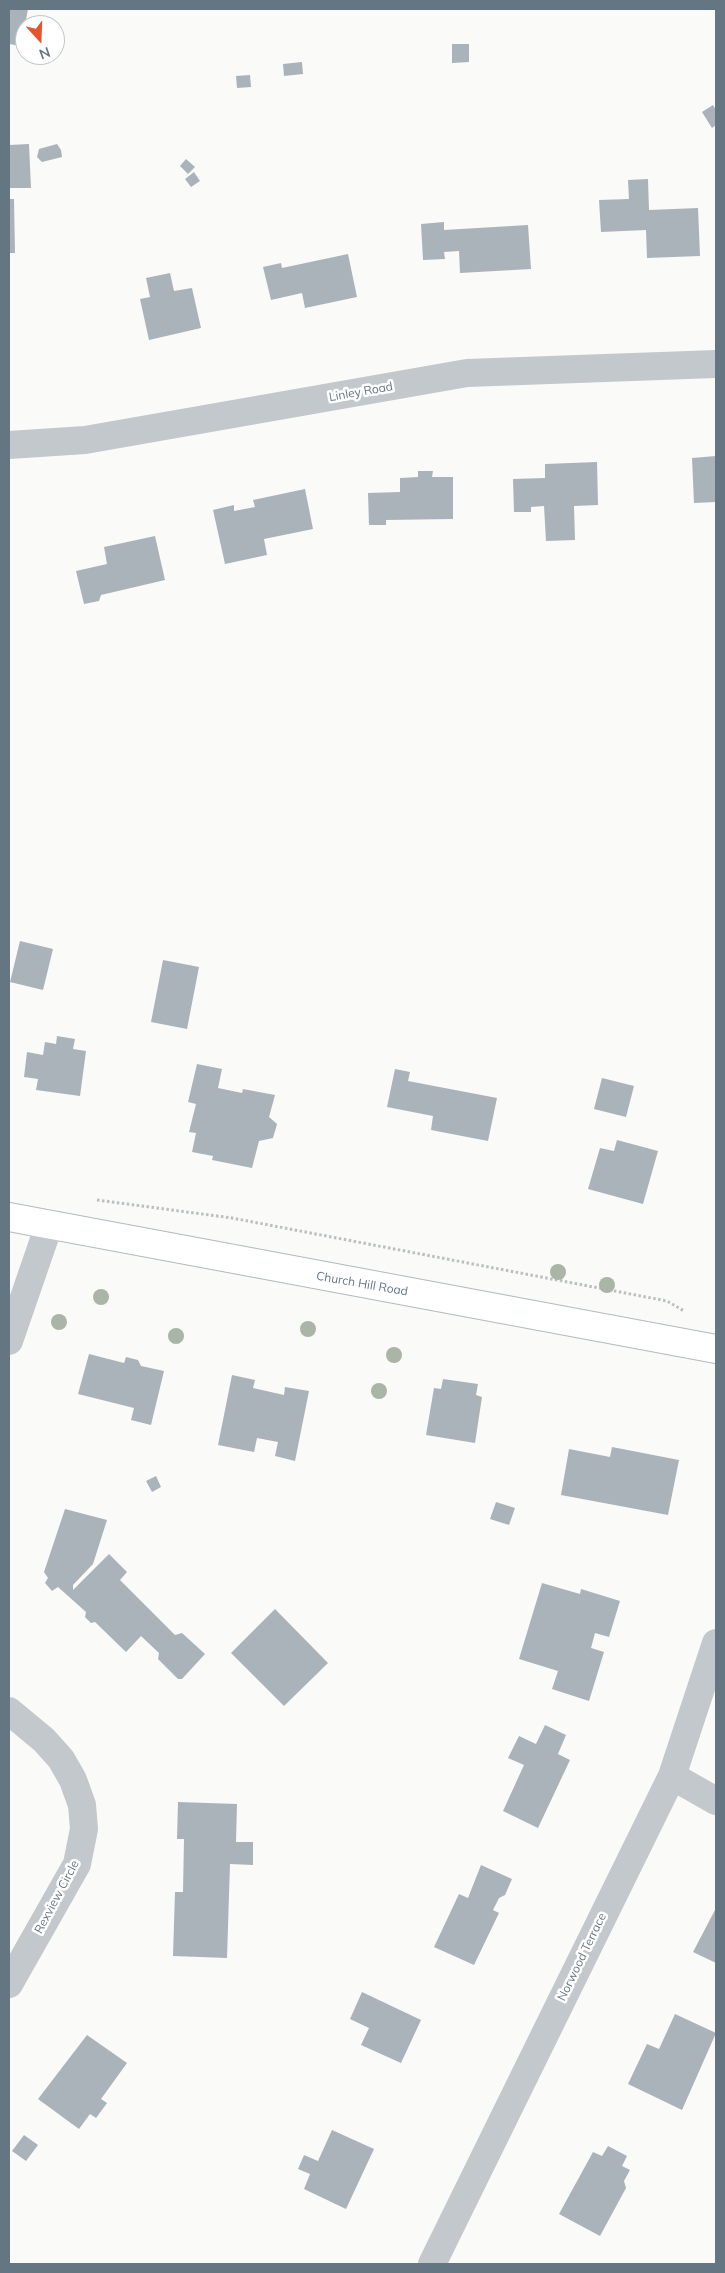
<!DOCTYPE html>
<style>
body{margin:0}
#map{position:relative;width:725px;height:2273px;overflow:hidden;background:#fafaf8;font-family:Mulish,sans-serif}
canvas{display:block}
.frame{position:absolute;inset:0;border:10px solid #657683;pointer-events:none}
.north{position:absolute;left:15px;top:15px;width:50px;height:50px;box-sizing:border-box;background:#fff;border:1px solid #c1c8cd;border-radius:50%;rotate:160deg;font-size:14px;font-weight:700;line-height:20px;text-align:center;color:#657683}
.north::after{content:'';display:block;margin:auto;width:18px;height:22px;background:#e4572e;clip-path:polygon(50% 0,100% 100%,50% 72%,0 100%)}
</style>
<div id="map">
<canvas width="725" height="2273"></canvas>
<div class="frame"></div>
<div class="north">N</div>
</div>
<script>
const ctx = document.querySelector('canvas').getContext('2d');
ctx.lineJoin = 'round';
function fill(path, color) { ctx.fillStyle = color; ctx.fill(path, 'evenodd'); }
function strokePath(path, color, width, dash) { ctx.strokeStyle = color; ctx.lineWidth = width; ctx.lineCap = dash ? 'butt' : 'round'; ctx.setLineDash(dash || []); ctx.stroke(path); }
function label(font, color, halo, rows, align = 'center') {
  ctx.font = font + ' Mulish,sans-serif'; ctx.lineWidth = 5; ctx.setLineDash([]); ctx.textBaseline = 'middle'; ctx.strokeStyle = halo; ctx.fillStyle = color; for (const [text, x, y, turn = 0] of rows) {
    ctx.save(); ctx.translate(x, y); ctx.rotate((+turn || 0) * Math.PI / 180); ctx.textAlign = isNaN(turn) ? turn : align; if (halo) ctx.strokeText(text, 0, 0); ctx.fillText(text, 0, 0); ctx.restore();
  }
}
fill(new Path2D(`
 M9,9H28L21,46L9,44Z
 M452,44H469V62L452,63Z
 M302,62L303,74L284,76L283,64Z
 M250,75L251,87L237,88L236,76Z
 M713,105L716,110V125L712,128L702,112Z
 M29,144L31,188H9V145Z
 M57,144L61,150L62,157L42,162L37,157L39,149Z
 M186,159L195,167L188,174L180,166Z
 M194,172L200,181L191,187L185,179Z
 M648,179L649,210L698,208L700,256L647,258L646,230L601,232L599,200L629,199L628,180Z
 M9,199H14L15,253H9Z
 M444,222V230L528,225L531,269L460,273L459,251L444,252L445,259L423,260L421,224Z
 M348,254L357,297L305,308L302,293L271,300L263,267L281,263L282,268Z
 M170,273L174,291L192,288L201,328L149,340L140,299L150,297L146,278Z
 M716,456V502L694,503L692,458Z
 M597,462L598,505L574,506L575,540L546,541L544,506L531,507V512H514L513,479L545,478V464Z
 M418,471H433L432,477H453V519L386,520V525H369L368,493L400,492V478L418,477Z
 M305,489L313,529L264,539L267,555L225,564L213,510L234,505V511L255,507L253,500Z
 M155,536L165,580L101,595L99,601L84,604L76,571L107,564L104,547Z
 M20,941L53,949L43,990L10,982Z
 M163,960L199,967L187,1029L151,1022Z
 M57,1036L75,1039L73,1049L86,1051L80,1096L36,1090L38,1079L24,1077L27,1052L43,1055L45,1042L56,1044Z
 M197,1064L222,1069L218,1088L242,1093L243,1089L275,1095L269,1117L277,1124L273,1138L259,1141L252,1168L212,1160L213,1156L192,1152L196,1133L189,1132L196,1104L188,1102Z
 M395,1069L410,1072L408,1081L497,1098L488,1141L431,1130L433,1116L387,1107Z
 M602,1078L634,1086L626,1117L594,1109Z
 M617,1140L658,1151L643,1204L588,1189L600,1148L614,1151Z
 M89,1354L124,1363L126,1357L138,1360L141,1366L164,1371L151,1425L131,1420L134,1408L78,1394Z
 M232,1375L255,1380L253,1388L284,1395L285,1387L309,1391L295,1461L275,1456L278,1442L257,1438L254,1452L218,1445Z
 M443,1379L478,1384L476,1395L482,1397L475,1443L426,1435L434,1388L441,1389Z
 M612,1447L679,1460L668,1515L561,1495L569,1449L610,1457Z
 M156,1476L161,1487L152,1492L146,1481Z
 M496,1502L515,1508L509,1525L490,1519Z
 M65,1509L107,1520L93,1564L73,1585V1590L109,1554L127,1572L120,1580L175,1635L182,1633L205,1654L182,1679H178L158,1659L159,1653L141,1636L126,1652L95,1622L91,1623L85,1617L86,1612L58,1587L52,1591L45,1583L48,1578L44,1572Z
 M542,1583L580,1594L581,1589L620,1601L609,1637L595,1633L591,1648L604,1652L589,1701L552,1689L558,1671L519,1659Z
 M275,1609L328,1663L284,1706L231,1653Z
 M545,1725L566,1735L558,1754L570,1760L538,1828L503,1811L524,1765L508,1758L519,1736L536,1744Z
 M178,1802L237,1804L236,1842H253V1865L230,1864L227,1958L173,1956L175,1892H183L184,1839H177Z
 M481,1865L512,1879L505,1895L499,1898L493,1910L499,1913L474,1965L434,1947L459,1894L468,1898Z
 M715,1910L716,1911V1963L693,1952Z
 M362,1992L421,2020L401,2063L361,2045L369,2028L350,2019Z
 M675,2014L716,2033L682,2110L628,2084L647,2044L659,2049Z
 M87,2035L127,2063L101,2099L107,2103L96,2118L90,2114L79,2129L38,2099Z
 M332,2130L374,2149L346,2209L304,2189L310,2174L298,2169L304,2155L318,2161Z
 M24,2135L38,2145L26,2161L12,2151Z
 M608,2146L627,2156L622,2166L630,2170L624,2181L626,2188L600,2236L559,2214L593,2152L602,2156Z`), '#aab3b9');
const secondary = new Path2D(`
 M9,1217L716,1349`);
strokePath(secondary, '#b3babf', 30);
strokePath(new Path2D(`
 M97,1200L232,1218L667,1301L684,1311`), '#bbbfc2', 3, [2.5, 2.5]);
strokePath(new Path2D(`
 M9,445L85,440L467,373L716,364
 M9,1341L49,1225
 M9,1711L44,1740L61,1759L73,1780L82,1805L84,1829L77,1864L9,1984
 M672,1776L716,1801
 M432,2264L672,1776L716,1643`), '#c3c8cc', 28);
strokePath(secondary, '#fff', 28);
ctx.fillStyle = '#aab4a7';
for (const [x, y] of [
 [558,1272],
 [607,1285],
 [101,1297],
 [59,1322],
 [308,1329],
 [176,1336],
 [394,1355],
 [379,1391]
]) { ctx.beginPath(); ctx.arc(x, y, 8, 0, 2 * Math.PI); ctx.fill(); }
label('12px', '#657683', '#fff', [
 ["Linley Road",361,392,-10],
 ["Church Hill Road",362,1284,10],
 ["Rexview Circle",57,1897,-62],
 ["Norwood Terrace",582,1957,-64]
]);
</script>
